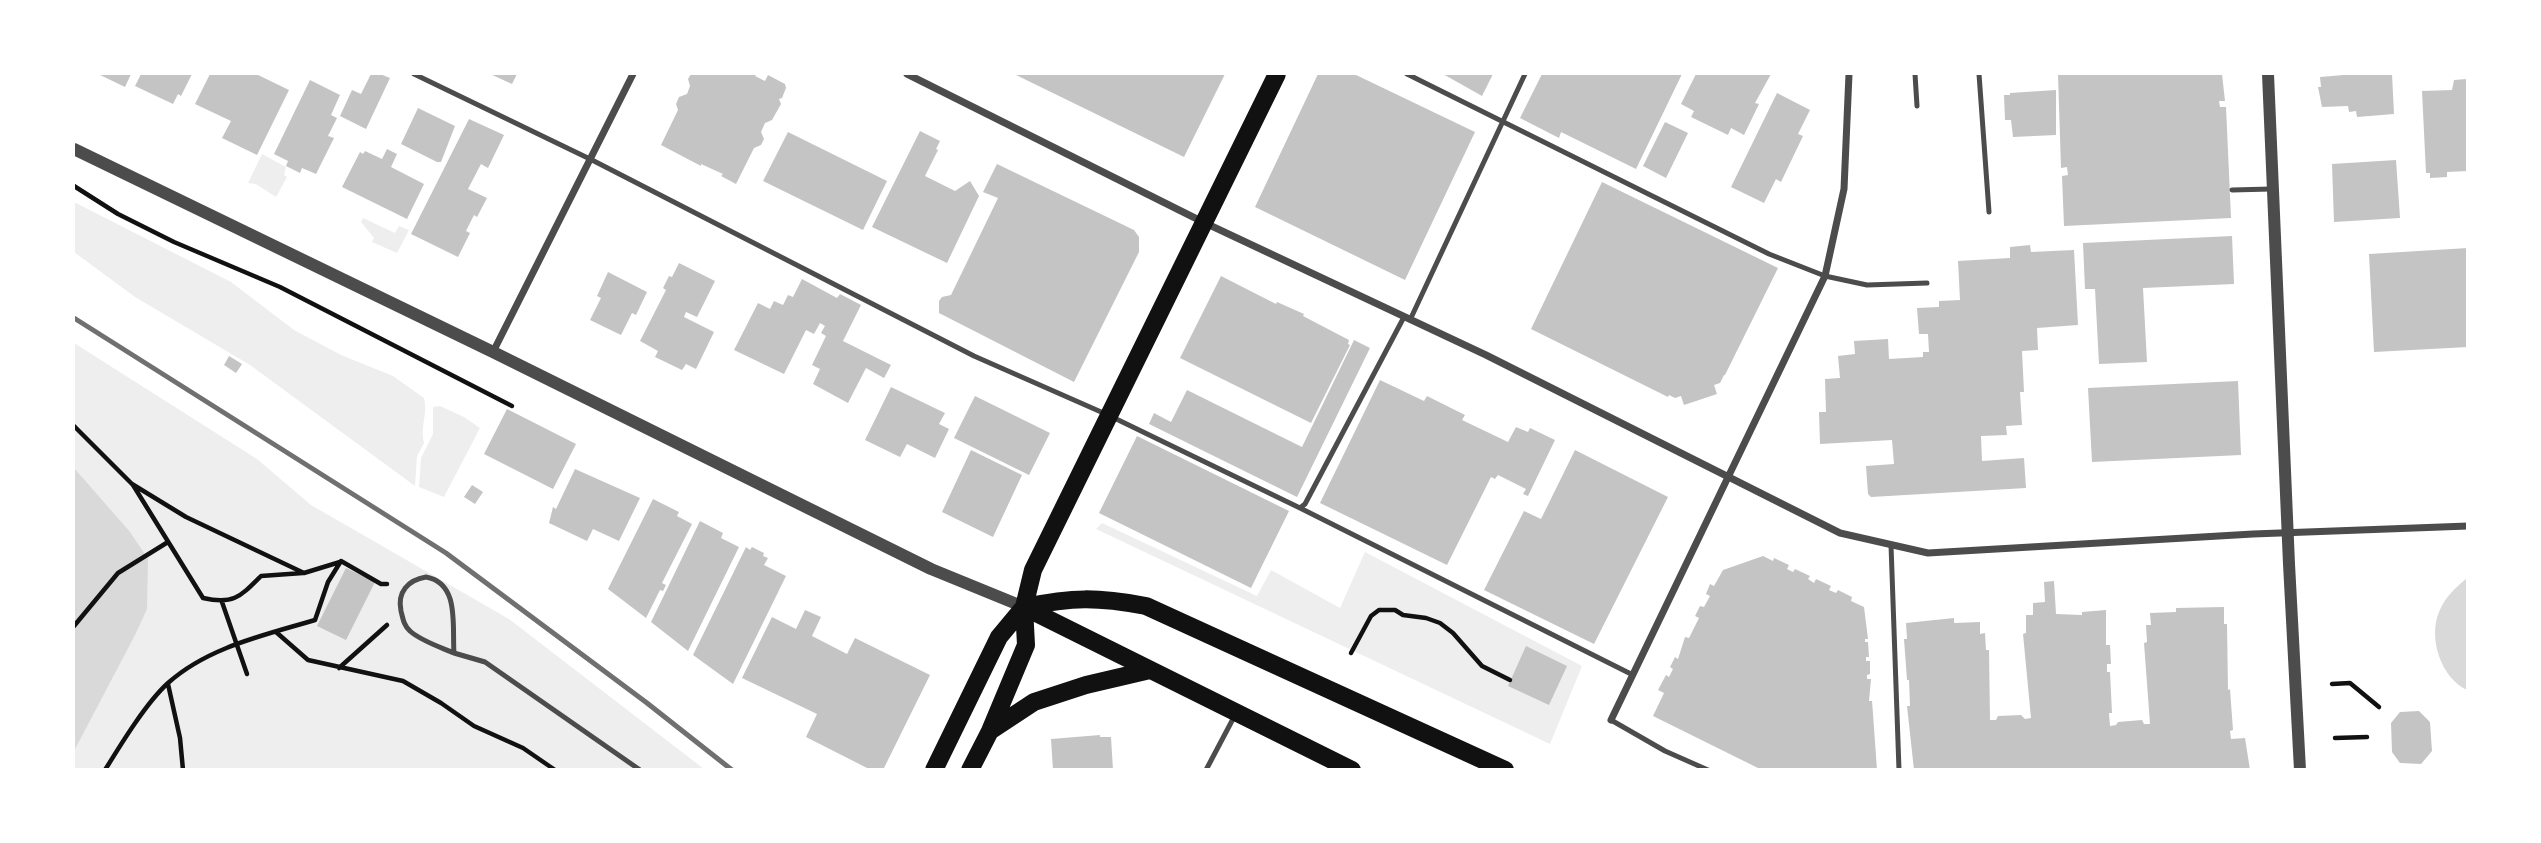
<!DOCTYPE html>
<style>
body{margin:0}
#map{position:relative;width:2541px;height:843px;overflow:hidden;background:#fff;font-family:Signika,sans-serif}
canvas{display:block}
.frame{position:absolute;inset:0;border:75px solid #fff;pointer-events:none}
</style>
<div id="map">
<canvas width="2541" height="843"></canvas>
<div class="frame"></div>
</div>
<script>
const ctx = document.querySelector('canvas').getContext('2d');
ctx.lineJoin = 'round';
function fill(path, color) { ctx.fillStyle = color; ctx.fill(path, 'evenodd'); }
function strokePath(path, color, width, dash) { ctx.strokeStyle = color; ctx.lineWidth = width; ctx.lineCap = dash ? 'butt' : 'round'; ctx.setLineDash(dash || []); ctx.stroke(path); }
fill(new Path2D(`
 M262,154L286,167L284,175L287,177L276,197L256,184L248,183Z
 M74,202L231,282L294,330L341,355L393,376L424,398C428,415 420,425 424,443L417,456L415,486L250,365L135,297L74,252Z
 M363,218L395,233L399,226L409,230L397,253L372,242L374,238L361,222Z
 M74,343L257,459L311,505L509,619L704,769H74Z
 M440,406L464,417L480,428L444,497L419,487L421,458L433,434V407Z
 M1102,523L1257,596L1271,570L1340,608L1365,552L1582,666L1550,744L1096,529Z`), '#eee');
fill(new Path2D(`
 M74,468L130,532L148,559L147,609L135,635L74,751Z
 M2467,578V690C2441,678 2428,638 2439,612C2445,597 2455,588 2467,578Z`), '#d9d9d9');
fill(new Path2D(`
 M98,74H131L125,87Z
 M141,74H192L181,96L178,94L173,104L135,86Z
 M210,74H256L289,90L257,155L222,138L231,121L195,104Z
 M371,74H380L390,78L366,129L340,116L352,90L361,94Z
 M490,74H517L512,84Z
 M691,74H757L755,76L765,81L768,75L785,84L786,88L782,98L779,99L781,104L772,120L765,123L761,132L764,139L761,145L754,148L736,184L721,176L723,174L701,164V166L661,145L678,110L676,104L679,97L687,94L690,86L688,79Z
 M1014,74H1225L1184,157Z
 M1318,74H1354L1475,132L1405,280L1255,207Z
 M1443,74H1493L1482,96Z
 M1542,74H1682L1636,169L1561,132L1559,138L1520,118Z
 M1696,74H1771L1755,103L1759,104L1744,135L1731,128L1728,135L1691,117L1694,111L1681,104Z
 M2058,74H2222L2225,101H2219L2220,107H2226L2231,218L2064,226L2062,176L2068,175L2067,167L2061,168Z
 M2355,74H2392L2394,114L2357,117L2356,111L2349,112L2348,106L2322,107L2318,87H2321L2320,77Z
 M2467,79L2468,171L2447,172V177L2430,178V173H2426L2422,91L2452,90L2454,80Z
 M310,80L340,95L331,115L337,118L328,136L334,138L316,174L302,168L300,173L286,166L288,161L274,154Z
 M2056,90V135L2013,137L2011,120H2005L2004,95H2010V93Z
 M1777,93L1810,110L1798,134L1803,136L1781,182L1776,179L1764,203L1731,187Z
 M418,108L455,126L441,162H437L401,144Z
 M469,119L504,135L488,168L481,164L468,189L487,198L477,217L474,215L466,231L470,233L458,257L411,234Z
 M1665,122L1688,133L1666,178L1643,166Z
 M920,131L940,141L936,149L938,150L925,176L955,191L970,181L979,196L947,263L872,227Z
 M788,132L887,181L863,230L763,181Z
 M387,149L397,154L391,167L424,184L407,219L342,187L360,152L363,154L365,151L382,159Z
 M2396,160L2400,218L2334,222L2332,164Z
 M997,164L1134,230L1139,237V252L1074,382L939,313V301L942,297L951,295L998,198L983,192Z
 M1602,182L1778,268L1725,375H1724L1720,383L1714,385L1717,394L1684,405L1681,396L1675,398L1669,395L1668,397L1531,329Z
 M2232,236L2234,284L2143,288L2147,362L2099,364L2095,289H2085L2083,243Z
 M2030,245L2031,252L2074,250L2078,325L2037,328L2038,350L2022,351L2024,392H2020L2022,425L2006,426L2007,435L1981,436L1982,461L2024,458L2026,488L1871,497L1868,494L1866,466L1894,464L1892,440L1820,444L1819,412H1826L1825,379L1840,378L1838,356L1855,354L1854,341L1888,339L1889,359L1923,357V352H1929L1928,334H1919L1917,308L1939,307V301L1960,300L1958,261L2010,258V247Z
 M2468,248V347L2374,352L2369,254Z
 M679,263L715,281L697,317L686,312L684,317L714,332L696,369L686,364L682,370L655,357L658,351L640,341L666,290L663,288L669,276L672,277Z
 M608,272L647,292L636,315L632,313L621,335L590,320L601,298L597,296Z
 M1221,276L1276,304L1277,302L1304,314L1303,316L1349,340L1348,344L1350,345L1311,423L1180,358Z
 M802,279L837,298L840,294L861,305L843,341L891,365L884,378L866,368L848,403L813,384L820,369L812,365L826,336L821,333L825,326L820,323L814,334L806,330L784,374L734,350L758,303L770,309L774,301L783,305L788,295L793,297Z
 M1354,340L1370,348L1297,497L1149,424L1154,413L1171,422L1187,390L1302,447Z
 M229,356L242,364L236,373L224,365Z
 M1380,380L1424,401L1427,396L1465,415L1462,420L1508,442L1516,427L1528,432L1530,428L1555,440L1528,496L1523,494L1526,489L1498,475L1495,479L1491,477L1447,565L1320,503Z
 M2238,381L2241,455L2092,462L2088,388Z
 M891,387L945,413L939,424L949,429L935,458L907,444L900,457L865,440Z
 M975,396L1050,433L1029,475L954,438Z
 M507,409L576,444L553,489L484,454Z
 M1137,436L1289,511L1251,588L1099,513Z
 M971,450L1022,475L993,537L942,512Z
 M1575,450L1668,497L1594,644L1484,590L1524,511L1541,519Z
 M575,469L640,498L619,541L593,529L587,541L549,523L553,507L556,509Z
 M472,485L483,492L475,504L464,497Z
 M653,499L679,512L677,516L692,524L662,583L666,585L663,591L660,590L646,618L608,589Z
 M700,521L723,533L721,538L739,547L688,651L651,622Z
 M746,547L750,550L752,547L764,553L763,556L768,558L764,565L786,576L733,684L693,655Z
 M1763,556L1773,561L1774,558L1789,565L1787,569L1793,572L1795,569L1810,576L1808,579L1814,583L1816,579L1831,586L1829,590L1836,593L1838,590L1852,597L1851,601L1864,607L1868,639H1865V642H1868L1869,657H1866V661H1870V674L1867,675V679H1871L1869,701H1872L1873,714L1877,770H1762L1653,716L1664,693L1658,690L1666,675L1669,677L1673,669L1670,667L1675,657L1678,659L1685,637L1689,638L1699,618L1695,616L1700,606L1704,607L1710,596L1706,594L1710,584L1714,586L1723,570Z
 M346,568L375,582L346,640L317,626Z
 M2054,581L2056,614L2082,615V612L2106,610V645H2110L2111,664H2107V672H2110L2112,713H2109L2110,726L2116,725L2118,722L2142,720L2144,724H2150L2144,643L2147,642L2146,625H2151L2150,613L2176,612V608L2224,607V624H2227L2228,690L2230,689L2233,730L2230,731L2231,739L2245,738L2250,770H1914L1907,706H1910L1909,680H1907L1904,639H1907L1906,623L1954,618V623L1980,622V634L1985,633L1986,650H1989L1990,720H1996L1998,716L2021,715L2025,719L2031,718L2023,634L2026,633V615H2033V603L2045,602L2044,582Z
 M805,610L821,617L812,636L847,654L855,638L930,675L883,770H871L806,737L817,714L742,678L772,617L796,629Z
 M1526,646L1567,666L1549,705L1508,686Z
 M2419,711L2430,722L2432,751L2421,764L2400,763L2392,752L2391,723L2400,712Z
 M1100,735V737H1111L1113,770H1053L1051,739Z`), '#c4c4c4');
strokePath(new Path2D(`
 M74,186L118,214L174,242L280,287L512,406
 M74,426L132,484L186,517L304,573L340,562
 M133,485L203,598C233,605 240,597 261,576L303,573
 M222,602L247,674
 M74,626L118,573L168,542
 M276,632L308,660L403,681L441,703L474,726L523,748L555,770
 M1351,653L1371,616L1379,610H1395L1403,615L1426,618L1440,623L1453,633L1482,666L1510,680
 M339,668L387,625
 M168,684L180,738L183,770
 M2332,684L2350,683L2379,707
 M2335,738L2367,737
 M105,770C121,744 146,703 168,683C208,647 265,635 315,620L328,582L341,561L381,584H387`), '#111', 4.5);
strokePath(new Path2D(`
 M414,74L592,160L974,356L1108,415L1300,508L1305,504L1404,317
 M1407,74L1769,254L1825,276L1867,285L1927,283
 M1915,74L1917,106
 M1979,74L1989,212
 M2232,190L2271,189
 M1410,320L1525,74
 M1300,508L1633,675
 M1891,545L1899,770
 M426,577C460,583 452,626 454,653C440,647 421,641 410,631C404,626 403,619 401,611C397,592 408,580 426,577Z
 M454,653L485,662L640,770
 M1611,720L1665,751L1708,770
 M1206,770L1234,717`), '#4c4c4c', 5);
strokePath(new Path2D(`
 M907,74L1203,222L1486,355L1840,533L1928,553L2253,534L2468,526
 M493,352L633,74
 M1611,720L1825,276L1844,189L1849,74`), '#4c4c4c', 7);
strokePath(new Path2D(`
 M2268,74L2289,564L2300,770
 M74,149L493,352L931,569L1024,607`), '#4c4c4c', 12);
strokePath(new Path2D(`
 M1024,607C1073,597 1097,597 1146,606L1505,770
 M1024,607L1352,770
 M990,731L1034,702L1086,685L1150,670
 M934,770L999,637L1024,607
 M970,770L990,731L1026,645L1024,607L1033,570L1277,74`), '#111', 18);
strokePath(new Path2D(`
 M74,318L446,553L647,703L732,770`), '#707070', 5);
</script>
